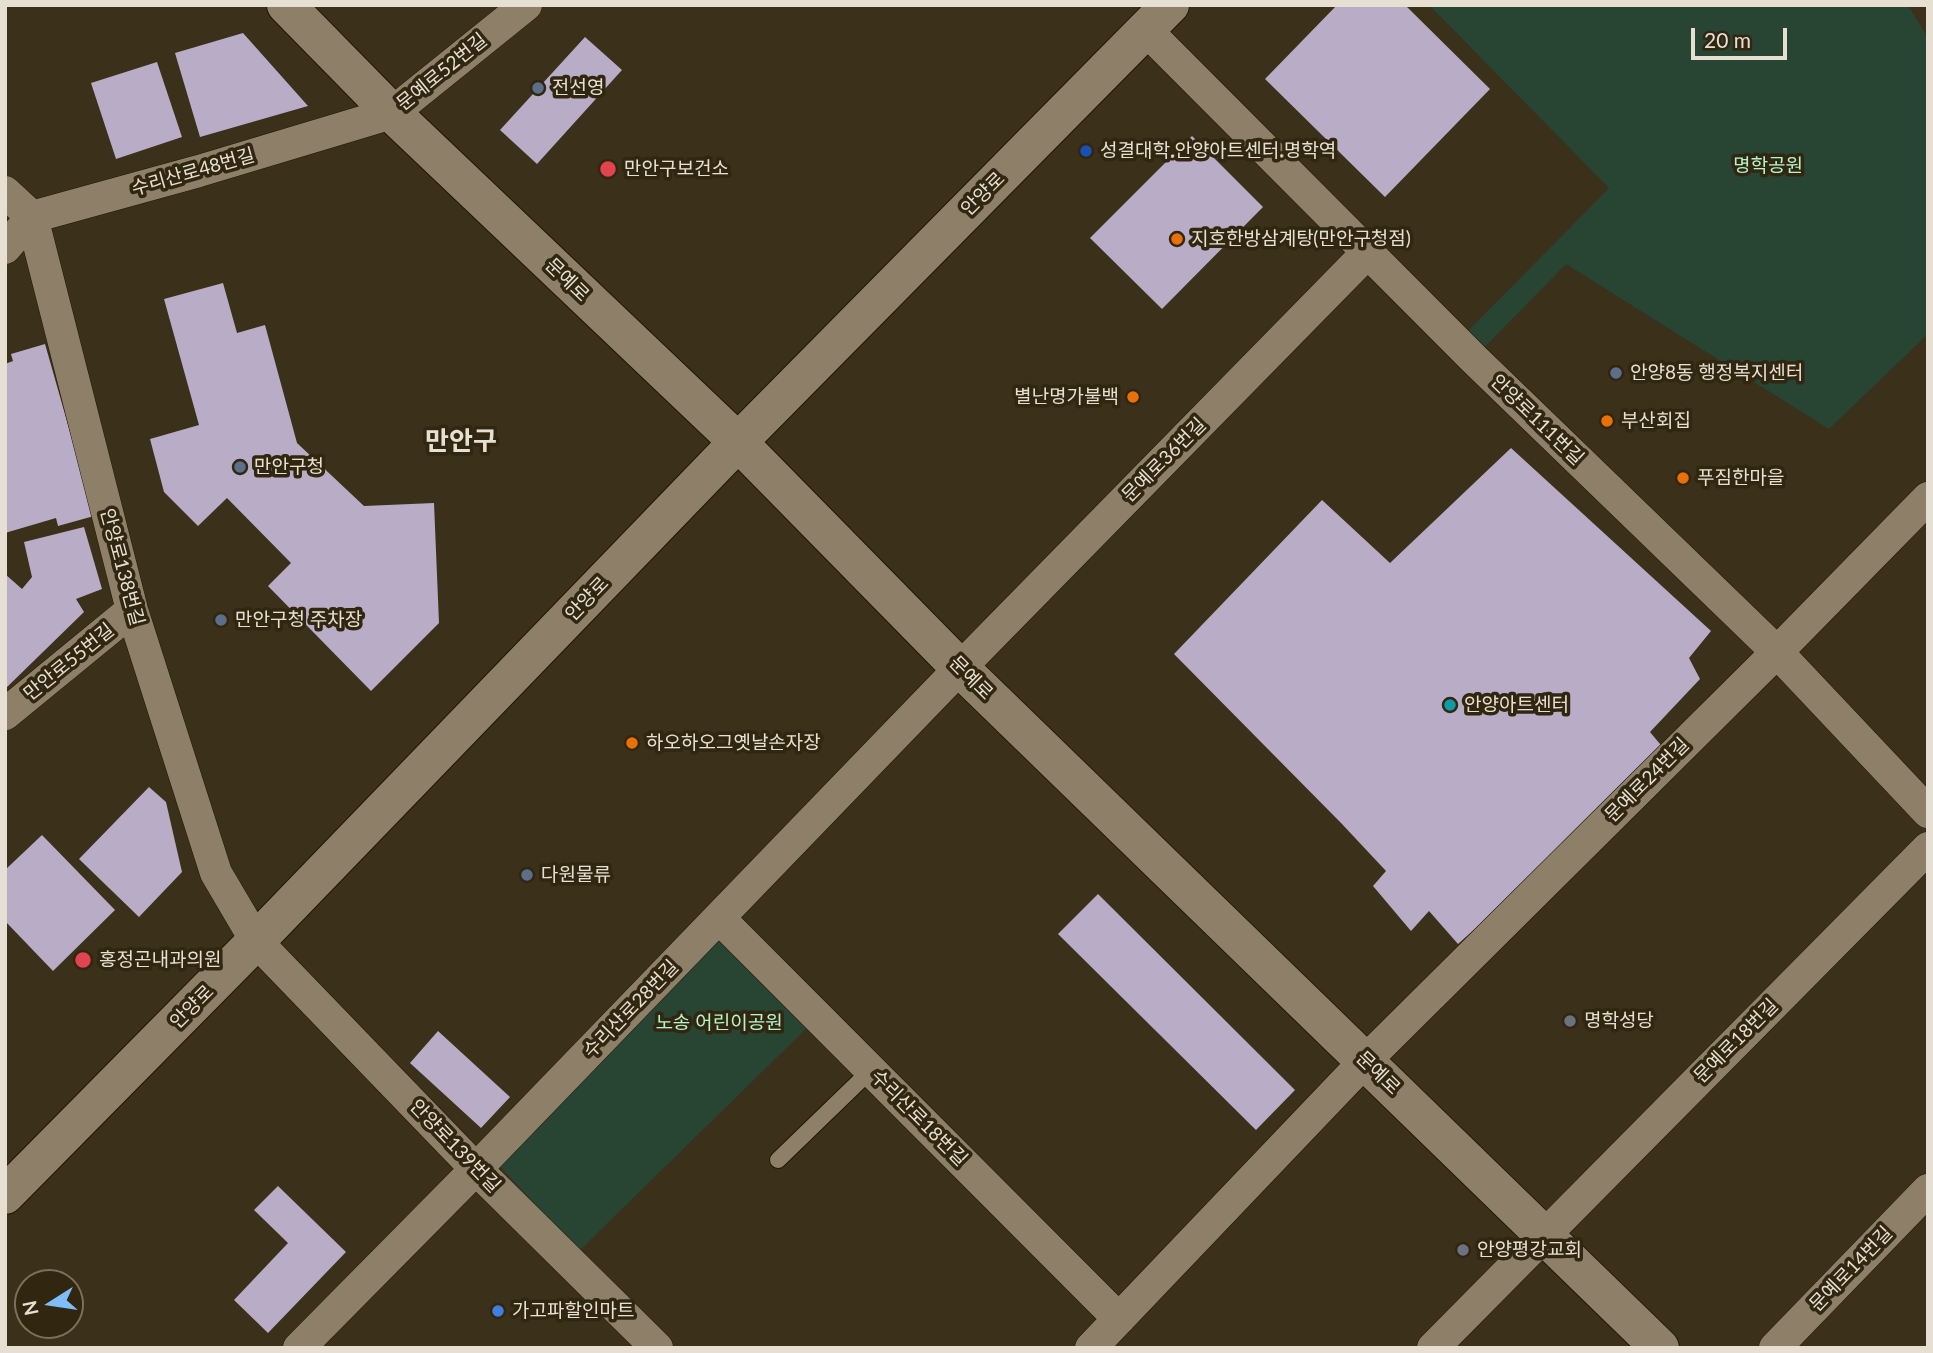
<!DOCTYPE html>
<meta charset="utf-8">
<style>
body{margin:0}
#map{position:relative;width:1933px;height:1353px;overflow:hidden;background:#3b3019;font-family:Lato,sans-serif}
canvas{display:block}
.frame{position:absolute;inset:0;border:7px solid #e7dfd2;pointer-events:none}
.north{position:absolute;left:14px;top:1269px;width:70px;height:70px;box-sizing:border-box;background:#31260f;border:2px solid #7a705d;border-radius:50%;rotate:258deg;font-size:19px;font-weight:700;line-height:28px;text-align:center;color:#e7dfd2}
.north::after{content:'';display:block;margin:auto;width:24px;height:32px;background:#7ebdf9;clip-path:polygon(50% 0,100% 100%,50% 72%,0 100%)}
.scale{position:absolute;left:1691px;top:28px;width:96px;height:32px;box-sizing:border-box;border:4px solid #e7dfd2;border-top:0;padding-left:9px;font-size:21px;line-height:24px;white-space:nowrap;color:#e7dfd2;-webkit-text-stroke:5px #31260f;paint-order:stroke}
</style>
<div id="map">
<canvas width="1933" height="1353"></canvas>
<div class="frame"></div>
<div class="north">N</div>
<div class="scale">20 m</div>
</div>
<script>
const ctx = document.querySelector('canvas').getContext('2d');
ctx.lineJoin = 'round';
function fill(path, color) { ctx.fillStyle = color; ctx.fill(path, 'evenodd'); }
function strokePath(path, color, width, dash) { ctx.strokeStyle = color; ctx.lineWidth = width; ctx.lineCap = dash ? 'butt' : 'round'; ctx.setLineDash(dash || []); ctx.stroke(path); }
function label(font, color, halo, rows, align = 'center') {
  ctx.font = font + ' Lato,"Noto Sans KR",sans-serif'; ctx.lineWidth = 7; ctx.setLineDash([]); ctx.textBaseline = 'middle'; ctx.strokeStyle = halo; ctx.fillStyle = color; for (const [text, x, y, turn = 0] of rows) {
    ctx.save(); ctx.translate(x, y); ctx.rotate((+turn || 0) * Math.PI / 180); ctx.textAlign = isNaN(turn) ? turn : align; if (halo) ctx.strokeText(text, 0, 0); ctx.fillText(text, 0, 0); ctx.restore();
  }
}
fill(new Path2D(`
 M1429,5H1908L1928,38V334L1829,429L1566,264L1481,351L1465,334L1609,188Z
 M719,931L812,1023L579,1251L493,1159Z`), '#284433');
fill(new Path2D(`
 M1337,5H1405L1490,89L1385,197L1265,79Z
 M243,33L308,106L200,137L175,53Z
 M585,37L622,70L537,164L500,130Z
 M157,62L182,137L116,159L91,83Z
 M1192,136L1263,207L1162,309L1090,238Z
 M223,283L237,333L265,325L297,443L364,506L434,503L439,623L371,691L268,586L291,563L227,498L198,526L164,492L150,439L199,425L164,299Z
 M45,344L94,516L58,526L56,518L5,533V364L13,361L11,354Z
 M1511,448L1711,631L1689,658L1700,679L1650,732L1670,756L1458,944L1429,911L1411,931L1373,886L1386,871L1342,824L1174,654L1322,500L1390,563Z
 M84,527L102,589L76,599L84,612L5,689V574L22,589L32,577L24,542Z
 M149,787L166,802L182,872L139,917L79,859Z
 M42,835L115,910L53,971L5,921V870Z
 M1098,894L1295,1090L1256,1130L1058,934Z
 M438,1031L510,1097L481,1128L410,1063Z
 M278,1186L346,1252L268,1333L234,1300L288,1243L254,1210Z`), '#b9acc7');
const service = new Path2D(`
 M778,1160L871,1070`);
const minor = new Path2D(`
 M1146,30L1474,359L1777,652L1928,812
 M5,192L32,217L132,610L216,873L256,941L476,1169L657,1348
 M5,248L32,217L199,171L392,113L526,5
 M5,714L132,610
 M719,918L1119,1319
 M299,1348L476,1169L960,668L1368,252
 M1091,1348L1365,1061L1777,652L1928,498
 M1433,1348L1928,848
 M1775,1348L1928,1190`);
const tertiary = new Path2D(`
 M286,5L392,113L738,442L960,668L1660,1348
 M5,1195L256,941L738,442L1170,5`);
strokePath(service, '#221703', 18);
strokePath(minor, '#221703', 33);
strokePath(tertiary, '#221703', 40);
strokePath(service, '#8e8068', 16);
strokePath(minor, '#8e8068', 32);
strokePath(tertiary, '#8e8068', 38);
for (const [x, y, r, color] of [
 [538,88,7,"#5c6f8a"],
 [1086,151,7,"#1a4fb4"],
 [608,169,9,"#e0444e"],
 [1177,239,7,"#e8710a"],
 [1616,373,7,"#5c6f8a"],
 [1133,397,7,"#e8710a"],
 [1607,421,7,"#e8710a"],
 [240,467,7,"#5c6f8a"],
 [1683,478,7,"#e8710a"],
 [221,620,7,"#5c6f8a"],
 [1450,705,7,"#0f9aa8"],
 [632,743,7,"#e8710a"],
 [527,875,7,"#5c6f8a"],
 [83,960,9,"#e0444e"],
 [1570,1021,7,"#6b7280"],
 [1463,1250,7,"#6b7280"],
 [498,1311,7,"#3f7fe0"]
]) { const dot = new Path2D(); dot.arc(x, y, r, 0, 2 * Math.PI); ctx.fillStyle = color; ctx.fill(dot); strokePath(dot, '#31260f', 2.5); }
label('19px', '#e7dfd2', '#31260f', [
 ["문예로52번길",442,72,-39],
 ["수리산로48번길",193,172,-16],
 ["안양로",983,194,-45],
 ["문예로",567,280,44],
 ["안양로111번길",1537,420,44],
 ["문예로36번길",1164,460,-45],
 ["안양로138번길",122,567,75],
 ["안양로",587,599,-46],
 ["만안로55번길",69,662,-39],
 ["문예로",971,678,45],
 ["문예로24번길",1647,780,-45],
 ["안양로",192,1007,-45],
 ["수리산로28번길",631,1009,-46],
 ["문예로18번길",1736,1041,-45],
 ["문예로",1378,1073,44],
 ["수리산로18번길",919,1118,45],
 ["안양로139번길",455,1146,46],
 ["문예로14번길",1851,1269,-46]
]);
label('19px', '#e7dfd2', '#31260f', [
 ["전선영",552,88],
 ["성결대학.안양아트센터.명학역",1100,151],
 ["만안구보건소",624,169],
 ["지호한방삼계탕(만안구청점)",1191,239],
 ["안양8동 행정복지센터",1630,373],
 ["별난명가불백",1119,397,"right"],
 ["부산회집",1621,421],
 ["만안구청",254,467],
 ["푸짐한마을",1697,478],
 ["만안구청 주차장",235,620],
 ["안양아트센터",1464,705],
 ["하오하오그옛날손자장",646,743],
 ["다원물류",541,875],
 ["홍정곤내과의원",99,960],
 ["명학성당",1584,1021],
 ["안양평강교회",1477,1250],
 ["가고파할인마트",512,1311]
], 'left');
label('19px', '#b4f4cc', '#31260f', [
 ["명학공원",1768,166],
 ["노송 어린이공원",719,1023]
]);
label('bold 26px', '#e7dfd2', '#31260f', [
 ["만안구",461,442]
]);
</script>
